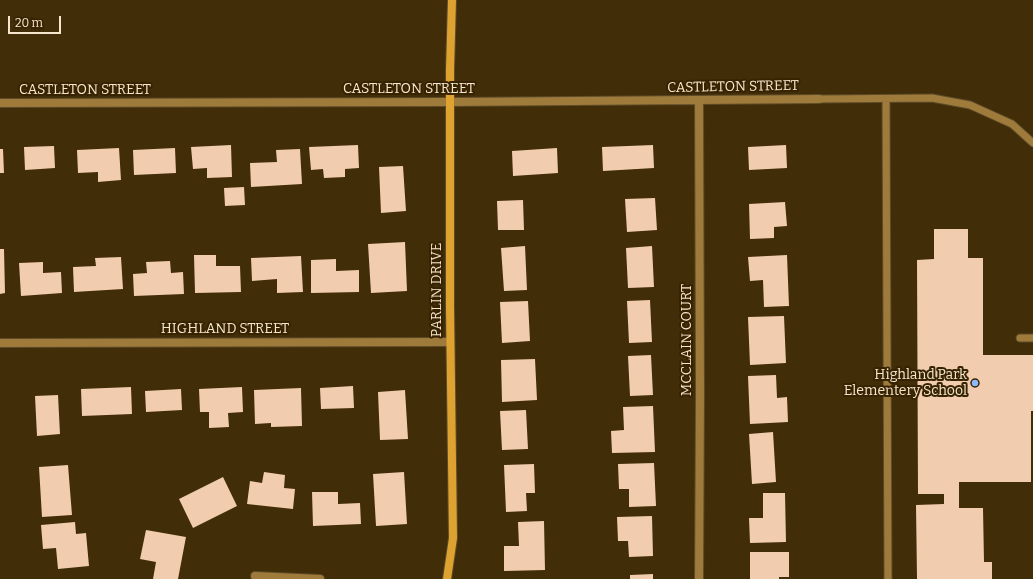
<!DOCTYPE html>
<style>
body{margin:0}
#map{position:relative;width:1033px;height:579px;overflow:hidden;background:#412d08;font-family:Bitter,serif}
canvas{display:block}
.scale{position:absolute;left:8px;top:16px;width:53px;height:18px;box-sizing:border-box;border:2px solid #f6e6cd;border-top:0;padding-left:5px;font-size:12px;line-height:14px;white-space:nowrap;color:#f6e6cd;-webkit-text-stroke:3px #372300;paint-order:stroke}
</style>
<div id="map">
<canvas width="1033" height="579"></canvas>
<div class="scale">20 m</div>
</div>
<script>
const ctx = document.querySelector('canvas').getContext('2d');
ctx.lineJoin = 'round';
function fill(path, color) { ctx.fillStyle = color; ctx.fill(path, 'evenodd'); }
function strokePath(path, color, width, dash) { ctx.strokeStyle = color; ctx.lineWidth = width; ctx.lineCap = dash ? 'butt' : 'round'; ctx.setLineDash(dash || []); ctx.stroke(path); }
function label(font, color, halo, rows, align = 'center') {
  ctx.font = font + ' Bitter,serif'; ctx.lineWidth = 4; ctx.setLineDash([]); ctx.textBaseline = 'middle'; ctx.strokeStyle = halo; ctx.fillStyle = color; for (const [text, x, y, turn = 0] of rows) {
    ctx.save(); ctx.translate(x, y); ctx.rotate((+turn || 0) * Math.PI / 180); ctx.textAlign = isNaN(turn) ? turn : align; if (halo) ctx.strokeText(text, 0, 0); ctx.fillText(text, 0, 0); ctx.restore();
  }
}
fill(new Path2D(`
 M231,145L232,177L207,178V168L193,169L191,147Z
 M358,145L359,168L345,169V177L324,178L323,169L311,170L309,147Z
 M653,145L654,168L603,171L602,147Z
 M786,145L787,168L749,170L748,147Z
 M54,146L55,168L25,170L24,147Z
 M119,148L121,180L98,182V172L78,173L77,150Z
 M175,148L176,173L134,175L133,150Z
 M557,148L558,173L513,176L512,151Z
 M0,149H3L4,173H0Z
 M300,149L302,184L251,187L250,163L277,162L276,150Z
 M403,166L406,211L381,213L379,167Z
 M244,187L245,205L225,206L224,188Z
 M655,198L657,230L627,232L625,199Z
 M523,200L524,230H498L497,201Z
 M785,202L787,226L774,227V238L750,239L749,204Z
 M934,229H968V258H983V355H1033V411H1031V482H959V508H983L984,562H992V579H917L916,505L944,504V494H918L917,260L934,259Z
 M405,242L407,291L371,293L368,244Z
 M525,246L527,290L504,291L501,248Z
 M652,246L654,287L628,288L626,248Z
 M0,249H4L5,293L0,294Z
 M194,255H216V266H240L241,292L195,293Z
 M787,255L789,306L764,307L763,280L750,281L748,257Z
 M301,256L303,292L277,293V279L252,281L251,258Z
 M121,257L123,289L74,292L73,267L96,266L95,258Z
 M336,259V271L359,270V292L311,293V260Z
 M170,261L171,273L183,272L184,294L134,296L133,274L147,273L146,262Z
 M43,262V273L61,272L62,293L21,296L19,263Z
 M650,300L652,342L629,343L627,301Z
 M528,301L530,341L502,343L500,302Z
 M784,316L786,363L750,365L748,317Z
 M651,355L653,395L630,396L628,356Z
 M535,359L537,400L502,402L501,360Z
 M776,375L777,398L787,397L788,422L750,424L748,376Z
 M353,386L354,408L321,409L320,388Z
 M131,387L132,414L82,416L81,389Z
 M242,387L243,412L228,413L229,427L209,428V412H200L199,389Z
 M301,388L302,426L271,427V423L255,424L254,390Z
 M181,389L182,410L146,412L145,391Z
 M405,390L408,439L380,440L378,392Z
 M58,395L60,434L37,436L35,396Z
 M653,406L655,452L612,453L611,431L624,430L623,407Z
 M526,410L528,449L502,450L500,411Z
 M773,432L776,482L752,484L749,434Z
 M654,463L656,506L629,507V489H619L618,464Z
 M534,464L535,493H526L527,511L506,512L504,465Z
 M68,465L72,515L42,517L39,467Z
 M264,472L285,475L284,488L295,489L293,509L247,504L250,481L262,483Z
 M404,472L407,524L376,526L373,474Z
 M223,477L237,506L193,528L179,499Z
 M312,492H338V504L360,503L361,524L313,526Z
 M763,493H785L786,542L750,543L749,518H763Z
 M652,516L653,556L629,557L628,541H618L617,517Z
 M544,521L545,570L504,571V546H519L518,522Z
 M75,522L76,534L86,533L89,566L58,569L56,548L43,549L41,525Z
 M146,530L186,537L178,579H153L156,562L140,559Z
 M750,552H789V577H779V579H750Z
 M653,574V579H630V575Z`), '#f2ccae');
const lane = new Path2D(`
 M819,99L932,98L970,105L1012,124L1033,143
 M886,99L888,579
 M1020,338H1033`);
const street = new Path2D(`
 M0,103L450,102L819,99
 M0,343L450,342
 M255,576L320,579
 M699,579L700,392L699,100`);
const secondary = new Path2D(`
 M447,579L453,538L450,307V70L452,0`);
strokePath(lane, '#5e4b28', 9);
strokePath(street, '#5e4b28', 10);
strokePath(secondary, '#5e4b28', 10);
strokePath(lane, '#9e7a3b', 7);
strokePath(street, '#9e7a3b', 8);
strokePath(secondary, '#dda230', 8);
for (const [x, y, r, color] of [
 [975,383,4,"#8eb9fc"]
]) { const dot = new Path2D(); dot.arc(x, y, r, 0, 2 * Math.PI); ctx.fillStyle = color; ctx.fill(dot); strokePath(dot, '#372300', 1.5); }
label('14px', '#f6e6cd', '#372300', [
 ["CASTLETON STREET",733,87,-1],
 ["CASTLETON STREET",409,89],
 ["CASTLETON STREET",85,90],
 ["PARLIN DRIVE",437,290,-90],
 ["HIGHLAND STREET",225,329],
 ["MCCLAIN COURT",687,340,-90]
]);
label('14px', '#f6e6cd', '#372300', [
 ["Highland Park",967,375],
 ["Elementery School",967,391]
], 'right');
</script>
